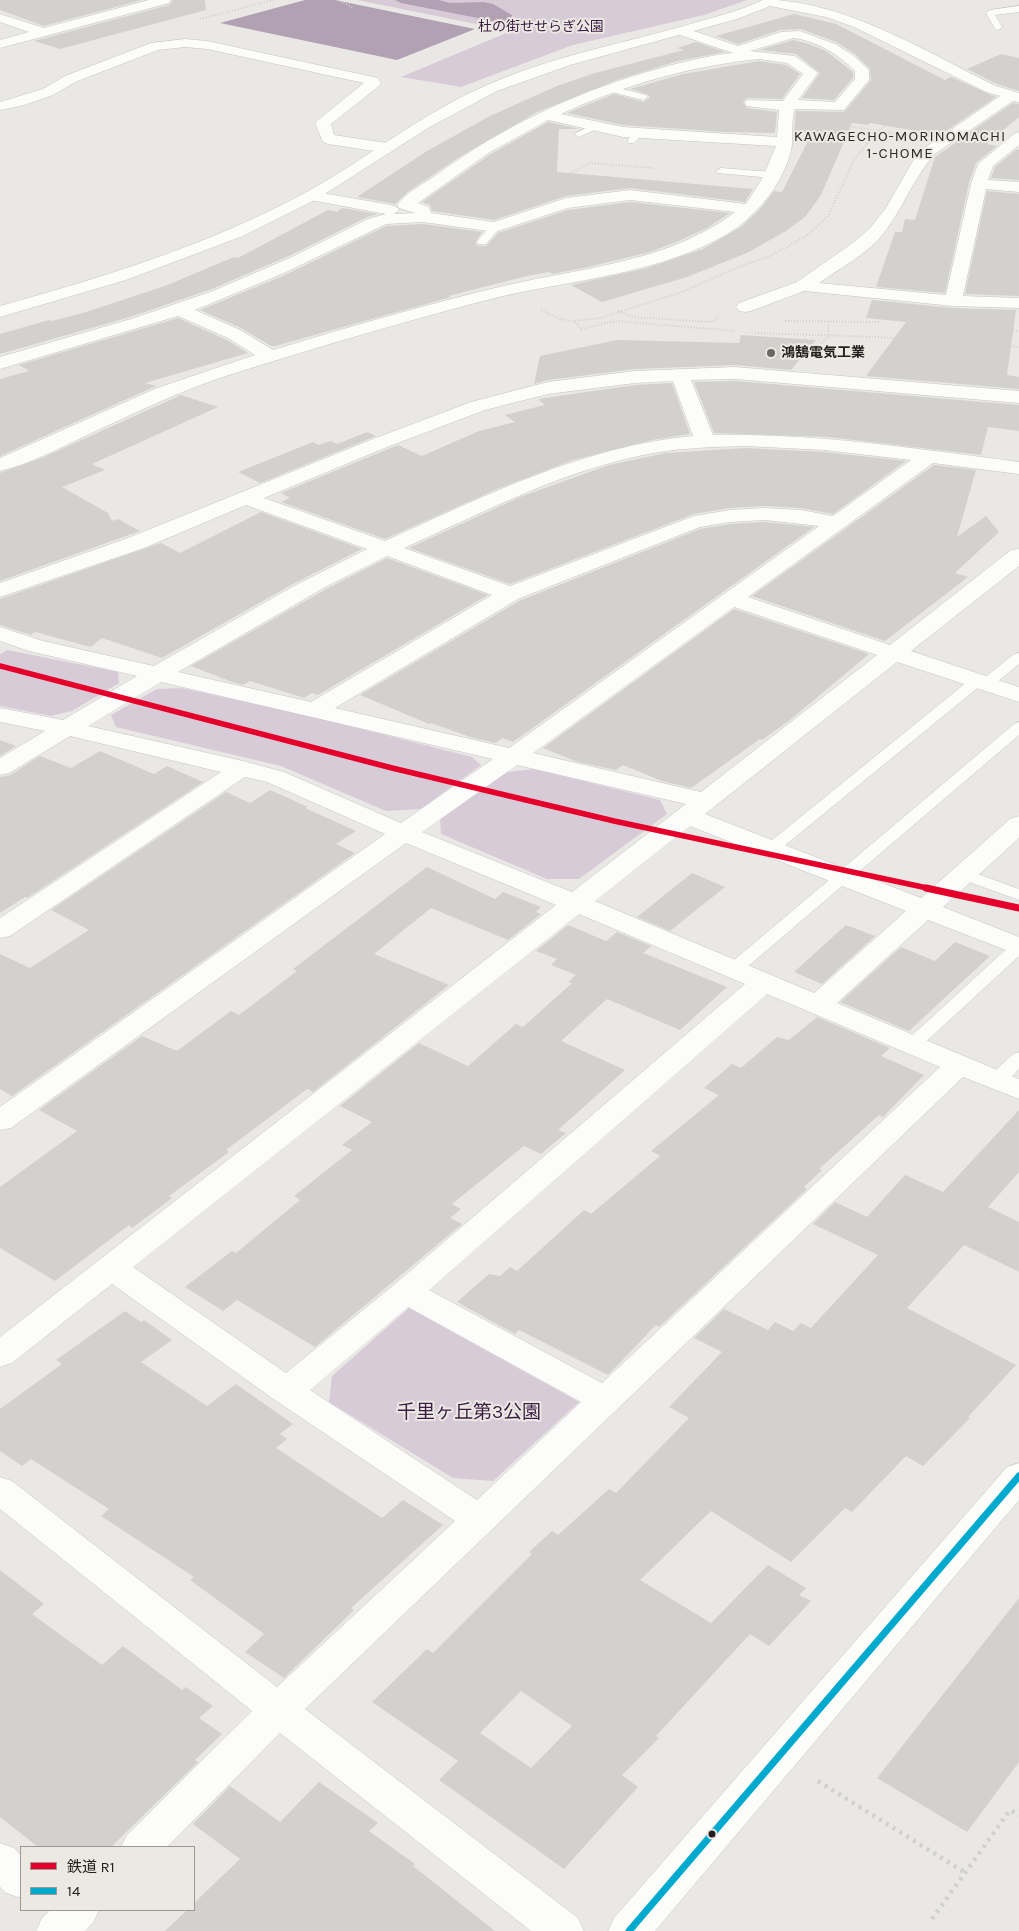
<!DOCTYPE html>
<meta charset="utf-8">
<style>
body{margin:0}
#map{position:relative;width:1019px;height:1931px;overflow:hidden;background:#eae8e5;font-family:Karla,"Noto Sans JP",sans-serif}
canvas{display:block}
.legend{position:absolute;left:20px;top:1846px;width:175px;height:65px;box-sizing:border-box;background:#ece9e3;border:1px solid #9b9995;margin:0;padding:6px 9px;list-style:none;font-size:15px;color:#22211f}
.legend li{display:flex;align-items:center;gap:10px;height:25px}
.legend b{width:25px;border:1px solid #9b9995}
</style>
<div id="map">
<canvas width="1019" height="1931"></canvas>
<ul class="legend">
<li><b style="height:6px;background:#e4002b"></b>鉄道 R1</li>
<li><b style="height:6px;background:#00a9ce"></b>14</li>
</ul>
</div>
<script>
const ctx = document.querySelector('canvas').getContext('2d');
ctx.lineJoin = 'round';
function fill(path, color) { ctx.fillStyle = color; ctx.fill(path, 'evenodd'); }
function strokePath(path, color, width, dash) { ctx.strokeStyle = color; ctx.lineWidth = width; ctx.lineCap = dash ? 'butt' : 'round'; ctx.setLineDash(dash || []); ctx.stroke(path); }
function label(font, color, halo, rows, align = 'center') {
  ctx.font = font + ' Karla,"Noto Sans JP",sans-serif'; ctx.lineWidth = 4; ctx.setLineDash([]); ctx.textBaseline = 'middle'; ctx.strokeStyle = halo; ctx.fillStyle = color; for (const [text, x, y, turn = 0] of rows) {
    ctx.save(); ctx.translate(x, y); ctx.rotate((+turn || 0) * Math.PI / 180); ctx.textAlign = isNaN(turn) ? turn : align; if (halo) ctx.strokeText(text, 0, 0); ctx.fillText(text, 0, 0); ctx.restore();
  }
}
fill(new Path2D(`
 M357,0H747L704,15L573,45L461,87L401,77L511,31Z
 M7,650L118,672L119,683L72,711L51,716L0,706V654Z
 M181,688L310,716L472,757L481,765L421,809L386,811L281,766L116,727L111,715L157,689Z
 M534,769L660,800L667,814L579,879H547L441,834L440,819L507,772Z
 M409,1308L579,1402L493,1481L453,1478L329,1402L332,1376Z`), '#d7cbd8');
fill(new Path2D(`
 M305,0H335L475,29L397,60L220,23Z
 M395,0H439L450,3L483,2L493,4L512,15L511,19L526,22L520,24L503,23L401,3Z`), '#b1a1b3');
fill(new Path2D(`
 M0,0H142L44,26L0,10Z
 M173,0H205L206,10L60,49L34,41L169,5Z
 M794,14L836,24L945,80L951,77L996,97L940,135L870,123L868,125L852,123L821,195L806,216L786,231L747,253L687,277L602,302L571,285L647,268L703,249L741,227L761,208L774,191L782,192L812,133H794L796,111L844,112L871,80L870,69L855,54L836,42L801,29L780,30L738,44L716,36Z
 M793,40L809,44L826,51L853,72V78L834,100L802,98L820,73L796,54L759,50Z
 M696,42L725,52L678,61L617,80L537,112L461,156L409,191L395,204L357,197L427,151L490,116L557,86L595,73L684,50L677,48Z
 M1001,54L1019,58V91L997,84L967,69Z
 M759,61L786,65L800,74L782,99L747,98L743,102L747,108L777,112L775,133L725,132L623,125L567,113L614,94L644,102L650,97L647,94L630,89L683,74Z
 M1013,103L1019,104V117L987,144L960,139Z
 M548,122L580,129H559L557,172L753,189L745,202L630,188L566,196L494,220L432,211L430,205L422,202L491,154Z
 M961,139L997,146L976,163L969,183L945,293L876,287L895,232H902L905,219L915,220L935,157Z
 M1017,149L1019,150V180L991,178L995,167Z
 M987,191L1019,194V296L965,294Z
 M630,202L730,213L707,228L679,241L650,252L588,267L553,274L549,272L527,276L448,296L451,297L275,346H271L241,328L200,310L285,275L386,226L423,224L482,232L475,243L478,246H486L498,233L568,210Z
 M342,208L378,214L367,217L291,255L212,289L130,317L0,354V334L49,320L52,321L83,313L165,286L234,257L238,258L328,210L337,212Z
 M872,300L953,308L1016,310L1007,375L1019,377V389L866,376L906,322L866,318Z
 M178,318L227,340L248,353L145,383L156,386L0,456V379L29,371L19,365Z
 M741,335L816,340L791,370L735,365L635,369L548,380L534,384L540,356L617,340L739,343Z
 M735,381L1019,405V431L988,427L981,455L828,437L714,433L694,382Z
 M672,383L690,434L652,440L573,460L497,489L385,539L281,502L290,498L281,493L398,445L422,456L479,431L515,422L505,415L545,405L538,399L635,385Z
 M181,395L218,407L92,464L105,470L62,487L108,513L112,521L118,519L140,531L0,581V473L44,457Z
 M367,432L376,436L260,483L238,472L313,442L319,445L331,441L337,444Z
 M745,448L824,452L906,461L833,514L801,508L765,506L730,508L694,514L510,584L409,548L520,497L609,465L666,453Z
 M934,465L976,470L957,537L986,516L999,532L955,573L968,577L885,641L752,596Z
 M261,512L362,549L291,585L162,658L102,638L91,647L35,632L31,635L0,625V599L161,543L180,553Z
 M765,522L814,527L513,742L502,738L496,743L470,737L431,723L429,724L360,695L519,601L700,529L730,524Z
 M387,558L488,595L318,695L312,693L304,698L250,681L243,685L232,682L191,666L328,588Z
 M734,609L869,654L790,720L762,740L760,739L691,788L662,781L623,765L616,770L578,762L543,748Z
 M0,740L16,746L0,756Z
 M100,751L154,774L167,766L203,782L27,898L25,897L0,913V777L10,775L40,756L71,768Z
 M270,790L308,807L305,808L356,831L336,844L355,853L12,1096L0,1089V954L30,968L89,930L51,910L226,792L250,803Z
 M427,867L495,899L503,892L541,907L536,912L541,914L508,940L431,908L374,954L449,985L313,1092L307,1089L226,1150L229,1152L169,1196L172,1198L132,1228L129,1225L55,1281L0,1248V1187L77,1131L39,1110L142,1036L177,1051L231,1011L239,1015L297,971L293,969Z
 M692,873L725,887L670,931L637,917Z
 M568,925L606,941L617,932L651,946L643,953L727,987L680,1030L607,999L561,1041L625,1070L558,1130L566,1133L541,1154L524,1146L452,1204L461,1209L450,1218L462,1224L315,1347L237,1300L223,1311L185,1287L232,1251L236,1253L300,1200L294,1196L352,1150L342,1145L372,1122L340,1106L419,1043L468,1066L516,1024L523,1027L572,983L568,982L576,975L551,965L557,959L536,951Z
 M846,925L875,936L822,984L794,972Z
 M955,942L990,956L909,1031L840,1002L901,947L935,961Z
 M817,1017L890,1048L881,1056L924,1075L883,1117L879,1115L819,1169L822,1170L804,1187L807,1189L659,1327L656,1325L608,1375L519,1330L515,1334L457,1302L489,1274L500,1276L510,1267L517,1271L584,1210L591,1214L660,1156L651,1151L719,1095L704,1088L732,1064L741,1068L777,1037L789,1040Z
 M1019,1110V1172L988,1207L1019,1222V1272L964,1245L907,1308L1016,1365L968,1417L970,1418L923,1466L906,1456L852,1512L845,1508L791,1562L711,1511L640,1580L711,1623L768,1565L806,1588L799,1595L811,1601L769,1646L750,1634L656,1736L659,1738L622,1775L638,1787L564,1869L439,1780L458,1761L372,1702L427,1649L433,1653L532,1554L529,1552L552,1531L558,1535L609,1489L616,1493L689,1418L669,1407L722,1352L694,1338L724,1309L768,1330L775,1322L793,1331L801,1323L811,1328L878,1255L813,1224L835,1202L867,1217L905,1175L943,1192ZM521,1691L572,1726L531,1768L480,1733Z
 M125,1311L141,1322L144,1320L172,1340L141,1362L207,1406L236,1384L293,1424L280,1434L287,1439L276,1448L382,1518L403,1500L443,1525L351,1608L354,1610L284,1678L245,1652L264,1634L190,1580L194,1577L101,1516L109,1509L31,1459L22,1466L0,1451V1409L62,1364L56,1360Z
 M0,1570L44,1604L32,1614L102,1665L123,1646L182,1690L186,1687L213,1706L199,1718L222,1734L195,1760L198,1762L111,1847H38L0,1817Z
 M1019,1598V1762L967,1832L877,1778Z
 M319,1782L378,1823L369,1831L415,1864L413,1866L495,1931H165L187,1910H194V1903L240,1859L193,1824L230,1786L280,1822Z`), '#d2d1ce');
const lane = new Path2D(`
 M1019,6V12L995,15L1002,27L998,30L995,29L986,13L990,10Z
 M611,86L646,95L648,97L643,100L608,91L606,89Z
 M596,123L601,126L599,128L579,137L574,134Z
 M638,131L643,134L634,143H628V139Z
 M721,168L772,172L777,175L772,178L717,173L716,171Z
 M495,224L500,227L499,229L486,244H478L477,242L478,240L491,225Z
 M1019,653V664L991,687L986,688L980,686L778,851H766L764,848L766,845L972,678L977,677L983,679L1014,654Z
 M1019,722V735L739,974L733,975L727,974L724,970L727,966L1014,724Z
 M964,869L1019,889V900L958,878L956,874L958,870Z
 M1019,942V956L918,1049L912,1051L906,1049L903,1045L906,1041L1013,943Z
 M1019,1052V1069C1010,1078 1004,1088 990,1084L988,1080L990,1076L1013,1054Z`);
const street = new Path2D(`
 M149,0H171L169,3L0,48V40L29,32L0,22V14L44,28Z
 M765,0C844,0 926,52 996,86L1019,93V102L1013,101L936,153C914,176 903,209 883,234C867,254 840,268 819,283L946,295L971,184L978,164L1014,134L1019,132V145L993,166L988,180L1019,182V192L986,189L963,296L1019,298V308L953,306L804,291L751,311L745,312L739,311L736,307L739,303L797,282L854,242L870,228L886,208L914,159L926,147L1000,96L986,92L854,27L826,17L765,5L763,2Z
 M682,27L738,46L781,32L800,31L835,44L854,56L869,70V80L844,110L795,109C791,121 793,133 792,145C787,179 757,216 729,233C660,274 576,279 499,297C408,320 318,347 229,375C179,391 133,414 85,436C58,449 29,464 0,471V458L157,388L255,355L228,338L178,316L0,369V357L131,319L213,291L292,257L368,219L386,214L305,199L303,196L305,193L311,191L391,205L397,207L399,210L394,214L415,213L399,208L397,205C405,193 424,184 436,175C505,126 567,96 647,72C675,64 704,56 733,53L677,34L675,31L677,28ZM793,38C815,40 840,55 855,71V79L835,102L798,100L818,73L795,56L750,51ZM759,59L787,63L803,74L783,101L747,100L745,103L747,106L779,110L777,137L623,127L561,114C624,85 690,66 759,59ZM548,120L623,137L776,146L762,179L746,204L630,190L566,198L494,222L431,213L429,207L418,203L490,152ZM630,200L735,212C666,264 576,268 495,288C420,306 346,328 273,350L240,330L195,310L284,273L386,224L423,222L495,232L568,208Z
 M185,39L207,41L378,78L381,83L379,86L331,124L334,135L387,143L392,145L395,148L392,151L387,153L328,144L323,142L315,123L318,120L364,83L207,49L185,47L158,50L75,82L53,95L21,106L0,110V102L43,89L65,76L151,43Z
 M735,367L1019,391V403L735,379L691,380L713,435C816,433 917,449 1019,462V474L933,463L748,597L890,645L1011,550L1019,549V566L911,651L1019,687V702L897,662L705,814L921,898L1010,819L1019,816V838L943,907L1019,937V955L928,920L837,1003L1019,1079V1099L963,1077L305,1709L578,1918L584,1931H531L280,1733L167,1847H121L127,1835L252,1711L0,1509V1477L12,1481L277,1687L455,1521L275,1400L112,1284L12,1363L0,1367V1337L556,905L406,843L11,1128L0,1130V1107L385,834L267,782L245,777L10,936L0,938V918L221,772L70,736L9,773L0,775V758L45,731L0,722V708L63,720L137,676L29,651L0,641V627L43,641L154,666L292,587L367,549L246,505L144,548L0,597V583L128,538L373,439L471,402L548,382L635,371ZM673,381L693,436C584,446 484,496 385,541L264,498L387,447L485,410L548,394L635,383ZM745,446L824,450L911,460L833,516L801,510L765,508L730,510L694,516L510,586L404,548C480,514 557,473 639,456C674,448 709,447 745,446ZM765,520L819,526L509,748L335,708L518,599L700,527L730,522ZM387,556L492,595L311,702L178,672L327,586ZM734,607L877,655L701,792L533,753ZM161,682L493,759L401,823L284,772L243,761L88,726ZM517,765L686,804L572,892L422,832ZM690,826L906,911L814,993L595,901ZM579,914L745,984L395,1284L286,1373L133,1267ZM767,994L940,1067L602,1383L429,1290ZM408,1307L581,1402L477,1500L310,1390Z
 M0,1843L14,1848L21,1855V1898L6,1893L0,1887Z
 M50,1910H99L93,1923L85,1931H36L42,1918Z`);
const secondary = new Path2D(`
 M763,0H781L768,7L737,19L570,65L497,91L428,128L317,199L243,236L126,280L0,317V306C104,277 208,245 303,194C366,160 420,114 485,86C547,58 615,45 680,27C708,19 737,12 763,0Z
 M1019,1463V1500L655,1931H608L614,1918L1007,1467Z`);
strokePath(lane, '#c6c4c2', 1);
strokePath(street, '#c6c4c2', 1);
strokePath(secondary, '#c6c4c2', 1);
strokePath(new Path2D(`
 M338,0L354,8
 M493,0L512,3L514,7L525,14L556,18L587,13L606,19L603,26
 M589,13L614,7L625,0
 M200,19L274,0
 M512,32L534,29L543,25L553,0
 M691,110L702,103L704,92L698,90
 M852,127L908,135
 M506,167L557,177L567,175L590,163L654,168
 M300,289L310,291L324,289L381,264L421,267L438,281
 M541,310L560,319L574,321L600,318L682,292L738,267L770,256L808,235L828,216L854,160L877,131L940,92
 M618,311L634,317L712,322L719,317
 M785,321L881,322
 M575,322L581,329L615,321L734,331
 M977,329L1019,331
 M755,333L876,337L1019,347
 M813,352L829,336L828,320
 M0,396L29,387L73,403`), '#d0d0d0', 2, [1, 2]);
strokePath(new Path2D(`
 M818,1781L964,1872
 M932,1919L1010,1810L1019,1815`), '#d0d0d0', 4.5, [3, 5]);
fill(lane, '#fcfcfb');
fill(street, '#fcfcfb');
fill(secondary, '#fcfcfb');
strokePath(new Path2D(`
 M629,1931L1019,1476`), '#00a9ce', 7);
strokePath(new Path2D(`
 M0,666L392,768L614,821L932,889`), '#e4002b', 5.5);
strokePath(new Path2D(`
 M926,888L1019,908`), '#e4002b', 7);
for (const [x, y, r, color] of [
 [771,353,5,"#686764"],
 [712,1834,4.5,"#22211f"]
]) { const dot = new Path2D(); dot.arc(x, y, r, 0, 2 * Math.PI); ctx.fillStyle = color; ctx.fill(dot); strokePath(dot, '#ece9e3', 2); }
label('14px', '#3b1c44', '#ece9e3', [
 ["杜の街せせらぎ公園",541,27]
]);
label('bold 14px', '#22211f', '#ece9e3', [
 ["鴻鵠電気工業",781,353]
], 'left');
ctx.letterSpacing = '1px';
label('15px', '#2d2b26', '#ece9e3', [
 ["KAWAGECHO-MORINOMACHI",900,137],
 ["1-CHOME",900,154]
]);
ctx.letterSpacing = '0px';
label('19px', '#3b1c44', '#ece9e3', [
 ["千里ヶ丘第3公園",469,1413]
]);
</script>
